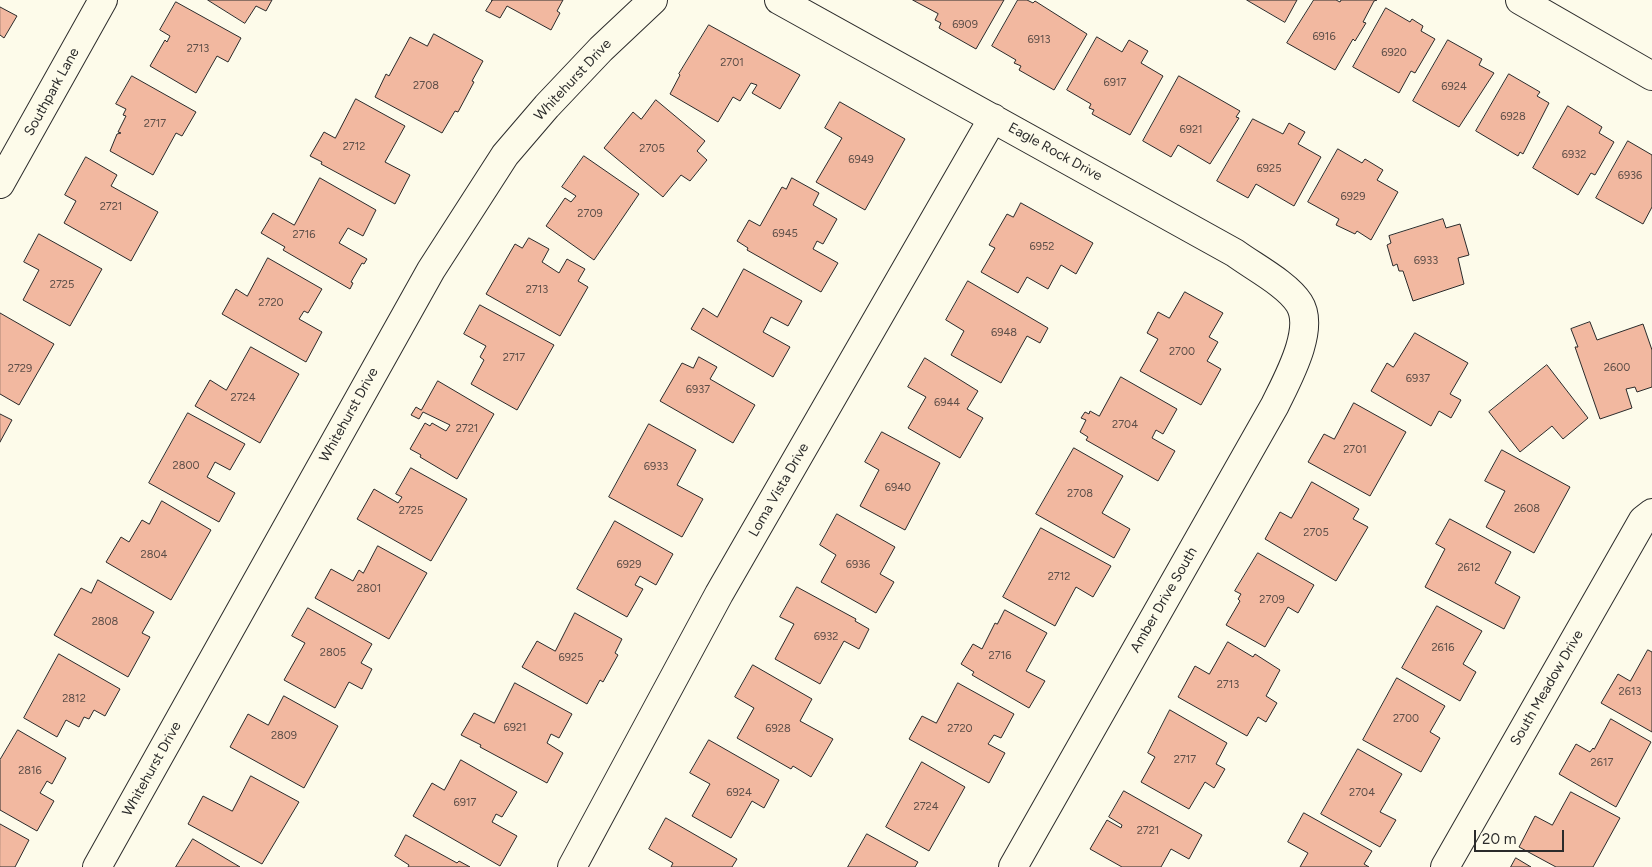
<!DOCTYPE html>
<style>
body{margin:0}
#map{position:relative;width:1652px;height:867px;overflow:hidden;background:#fdfbea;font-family:Figtree,sans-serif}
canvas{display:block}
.scale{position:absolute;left:1474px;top:830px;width:90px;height:22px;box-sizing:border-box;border:2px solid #2b2b2b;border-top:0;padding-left:6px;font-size:15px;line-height:18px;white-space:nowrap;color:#2b2b2b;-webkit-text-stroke:4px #fdfbea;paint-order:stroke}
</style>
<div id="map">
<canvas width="1652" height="867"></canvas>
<div class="scale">20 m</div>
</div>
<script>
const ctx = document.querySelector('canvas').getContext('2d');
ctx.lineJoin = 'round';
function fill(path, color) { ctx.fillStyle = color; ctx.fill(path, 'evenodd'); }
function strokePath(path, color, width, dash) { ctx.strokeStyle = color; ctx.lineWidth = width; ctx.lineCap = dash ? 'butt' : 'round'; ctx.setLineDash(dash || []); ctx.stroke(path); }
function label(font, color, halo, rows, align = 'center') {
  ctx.font = font + ' Figtree,sans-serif'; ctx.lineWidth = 4; ctx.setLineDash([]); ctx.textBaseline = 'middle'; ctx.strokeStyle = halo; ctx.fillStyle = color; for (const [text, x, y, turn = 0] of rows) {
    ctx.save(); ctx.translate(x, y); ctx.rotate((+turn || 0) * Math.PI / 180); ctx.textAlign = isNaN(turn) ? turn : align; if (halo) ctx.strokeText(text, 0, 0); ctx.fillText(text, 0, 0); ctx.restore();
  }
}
const building = new Path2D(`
 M208,0H272L266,11L256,6L245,23Z
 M492,0H491H563L557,11L560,13L551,30L507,6L500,18L486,11Z
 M913,0H1004L976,49L939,28L941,23L935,20L938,14Z
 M1018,0H1027L1033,3L1035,1L1087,34L1054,90L1019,70L1021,66L1014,63L1016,60L992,46Z
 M1247,0H1297L1285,22Z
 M1314,0H1336L1340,2L1341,0H1377L1374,1L1363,22L1366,23L1355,41L1353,39L1335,70L1287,43Z
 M176,2L241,38L228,62L217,56L196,93L150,66L165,40L167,42L170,36L160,30Z
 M0,7L17,16L4,38L0,35Z
 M1386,8L1410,22L1412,19L1423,26L1421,31L1435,39L1415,73L1411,71L1399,93L1353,67Z
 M709,25L800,75L780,109L752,93L757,85L751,83L740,101L733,97L718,122L670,94L680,75L679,74Z
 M434,34L483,61L472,81L474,82L458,112L455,111L442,133L375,97L386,74L389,76L410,37L427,46Z
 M1097,37L1122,52L1129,40L1148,51L1141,63L1163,76L1130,135L1092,114L1094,110L1089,108L1091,104L1067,90Z
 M1448,40L1482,59L1479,65L1494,73L1459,127L1413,101Z
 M1509,74L1540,92L1537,96L1549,103L1523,154L1520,152L1518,156L1476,131Z
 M132,76L196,112L182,136L176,133L153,175L110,151L117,134L121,133L118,132L126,116L123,115L126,109L116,104Z
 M1179,76L1240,111L1236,117L1239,118L1210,164L1178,145L1171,157L1143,141Z
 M356,99L405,126L385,162L410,175L395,204L321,164L322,162L310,156L324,132L335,138Z
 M656,100L705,141L697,151L707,160L690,181L681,175L663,197L604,148L633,112L641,119Z
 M840,102L905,139L865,210L816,182L842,138L825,128Z
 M1568,106L1602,127L1599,133L1614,142L1595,175L1591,173L1578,195L1533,168Z
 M1253,119L1283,134L1289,123L1305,132L1298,144L1321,157L1294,206L1256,184L1248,198L1217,181Z
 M1628,141L1652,155V207L1643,224L1596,198Z
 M1338,149L1362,163L1365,159L1383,170L1377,180L1398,192L1371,240L1357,231L1355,234L1336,225L1339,219L1308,202Z
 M584,156L639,194L594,260L546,226L565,198L571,202L576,196L562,187Z
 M86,157L117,175L111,186L158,212L131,261L64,223L76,201L65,195Z
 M320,178L376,210L363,236L348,228L339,243L367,259L364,264L362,263L351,282L353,283L350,289L283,250L285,247L261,233L273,213L294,225Z
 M792,178L819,193L813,205L837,219L823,244L817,241L813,249L838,263L821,292L747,250L748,248L737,241L749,220L760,226L782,187L786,189Z
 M1021,203L1093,243L1076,274L1061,265L1048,289L1027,277L1018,293L981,272L995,248L989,245L1007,214L1013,217Z
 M1443,219L1446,228L1460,224L1469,255L1458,258L1464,284L1413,301L1403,271H1399L1397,264L1393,266L1387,245L1391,243L1389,236Z
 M39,234L102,269L70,326L23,300L39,270L24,262Z
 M529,238L549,249L542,262L559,273L567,259L585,269L578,281L588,287L560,336L486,294L515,244L522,248Z
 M268,258L322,289L308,313L304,311L299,319L322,332L306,362L222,314L236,289L247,296Z
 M744,269L802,301L788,326L771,317L763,332L790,347L773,377L691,329L703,308L717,317Z
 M968,281L1048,328L1040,343L1027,336L1001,383L951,355L964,331L946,320Z
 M1185,292L1223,313L1209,337L1218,342L1207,361L1221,369L1201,405L1140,371L1158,339L1147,333L1158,312L1169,318Z
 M480,305L554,345L517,410L471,384L484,360L480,357L486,346L464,334Z
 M0,313L54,344L19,405L0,394Z
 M1590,322L1597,340L1643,324L1652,350V387L1637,392L1635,387L1626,389L1632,408L1600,419L1575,347H1578L1571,329Z
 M1415,333L1468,363L1450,394L1461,400L1451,418L1439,411L1431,426L1371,391L1387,363L1393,367Z
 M251,347L299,374L260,443L195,406L210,380L226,390Z
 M699,357L717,367L710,379L755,405L733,443L660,401L682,363L693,368Z
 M925,358L978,391L967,409L983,418L960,458L908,428L926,397L908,387Z
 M1547,365L1588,418L1563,439L1552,426L1520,452L1489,412Z
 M1121,377L1177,409L1163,434L1156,430L1152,438L1175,451L1158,481L1086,440L1088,437L1080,432L1086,420L1081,418L1085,412L1089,414L1090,411L1099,416Z
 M438,381L494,414L457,479L420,457L421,455L410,449L425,423L430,426L432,423L446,431L450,425L423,412L419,419L411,415L416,407L421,410Z
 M1354,403L1406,432L1370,496L1308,462L1324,434L1334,439Z
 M188,413L245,444L230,470L215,462L207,477L235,493L219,522L149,483Z
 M0,414L12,420L0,442Z
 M649,424L696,450L677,485L703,499L682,537L609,497Z
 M882,432L940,463L905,530L860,506L879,470L865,462Z
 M1074,448L1123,476L1102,513L1130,529L1114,558L1036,514Z
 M1502,450L1570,487L1534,553L1486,527L1505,491L1485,481Z
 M411,468L467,499L431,561L357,519L374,489L398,503L402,497L396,494Z
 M1312,482L1359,509L1353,519L1368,527L1336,581L1265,539L1280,512L1291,518Z
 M162,501L211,530L171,600L106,562L121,537L129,542L142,520L149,524Z
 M837,514L895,547L880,574L894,582L876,613L821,582L836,555L820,545Z
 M1450,519L1511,552L1495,583L1520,597L1504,629L1425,587L1445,549L1436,544Z
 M615,521L673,554L656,585L640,576L635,585L643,589L627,617L577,589Z
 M1041,528L1111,566L1093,597L1076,587L1055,626L1003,597Z
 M378,546L427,573L389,639L315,598L331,569L353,581L359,570L363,573Z
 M1258,553L1314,585L1298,613L1288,607L1265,647L1226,625L1240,601L1238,599L1241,594L1235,591Z
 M98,580L154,612L142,633L150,637L128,677L54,635L81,588L91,593Z
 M797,587L856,619L855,621L869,629L859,649L844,641L820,684L775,659L794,624L780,617Z
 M1437,606L1482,631L1463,664L1476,672L1460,701L1402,668Z
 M308,608L372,644L361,663L372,669L362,689L349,682L335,708L284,680L305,643L292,636Z
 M1005,610L1047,633L1026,671L1045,681L1029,708L972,675L974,672L961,664L973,644L982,649L995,623L997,624Z
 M575,613L622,639L615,653L618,655L603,682L600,680L587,704L522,667L537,641L555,651Z
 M1228,642L1253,657L1255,654L1280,670L1266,696L1277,703L1266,722L1258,717L1247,736L1178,697L1195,666L1209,674Z
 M1648,650L1652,652V732L1601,703L1618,674L1630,681Z
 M59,654L120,689L105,716L94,710L89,719L84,717L79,727L66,720L57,737L24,718Z
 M753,665L812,699L800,721L833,739L811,777L793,766L791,769L737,738L754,708L735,697Z
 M1397,678L1445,706L1430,732L1440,738L1421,772L1363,740Z
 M515,683L572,714L559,738L551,734L547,743L563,753L547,783L480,747L481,745L461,735L474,713L494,723Z
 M958,683L1014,714L1001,738L994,735L988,744L1005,753L989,783L909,739L922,716L936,723Z
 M284,696L338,726L304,788L230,747L248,714L268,725Z
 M1170,710L1227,743L1216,764L1225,769L1214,788L1205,782L1189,809L1141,782L1155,757L1148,753Z
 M1611,719L1651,742L1616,807L1559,774L1576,744L1590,752L1593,748L1594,749Z
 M18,730L66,758L52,784L47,781L40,793L54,801L37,831L0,810V760Z
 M709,740L779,780L764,808L752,801L731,838L692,816L710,784L690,773Z
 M1358,749L1402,774L1380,812L1396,820L1380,847L1321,814Z
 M461,760L517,792L502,817L496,814L492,822L517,836L500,866L413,816L432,783L444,790Z
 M922,762L965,787L929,851L886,827Z
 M251,776L299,802L262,864L188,824L203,796L232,811Z
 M1124,791L1202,835L1189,859L1171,849L1161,867H1122L1090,849L1107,820L1121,828L1122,825L1109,817Z
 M1571,792L1620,818L1593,867H1556L1519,847L1535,816L1552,825Z
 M1304,813L1372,851L1364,864L1369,867H1300L1308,853L1288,842Z
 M666,818L737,859L732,867H671L673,863L649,849Z
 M0,824L29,840L15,867H0Z
 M867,834L918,862L915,867H848Z
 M406,835L457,863L459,861L470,867H408L409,865L395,856Z
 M193,839L240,867H176Z
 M1516,858L1531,867H1511Z`);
fill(building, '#f2b8a0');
strokePath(building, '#2b2b2b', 1);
const minor = new Path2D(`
 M779,0L1235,253C1254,267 1287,284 1299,303C1316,329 1287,380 1275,405L1013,867
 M1520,0L1652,76
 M0,184L103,0
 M97,867L431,270L505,155L547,106L601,49L653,0
 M572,867L719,594L993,118
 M1445,867L1643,520L1652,513`);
strokePath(minor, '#2b2b2b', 30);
strokePath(minor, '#fdfbea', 28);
label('11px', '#5d4e48', null, [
 ["6909",965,25],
 ["6916",1324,37],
 ["6913",1039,40],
 ["2713",198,49],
 ["6920",1394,53],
 ["2701",732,63],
 ["6917",1115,83],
 ["2708",426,86],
 ["6924",1454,87],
 ["6928",1513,117],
 ["2717",155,124],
 ["6921",1191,130],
 ["2712",354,147],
 ["2705",652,149],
 ["6932",1574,155],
 ["6949",861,160],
 ["6925",1269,169],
 ["6936",1630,176],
 ["6929",1353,197],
 ["2721",111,207],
 ["2709",590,214],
 ["6945",785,234],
 ["2716",304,235],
 ["6952",1042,247],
 ["6933",1426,261],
 ["2725",62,285],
 ["2713",537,290],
 ["2720",271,303],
 ["6948",1004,333],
 ["2700",1182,352],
 ["2717",514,358],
 ["2600",1617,368],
 ["2729",20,369],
 ["6937",1418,379],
 ["6937",698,390],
 ["2724",243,398],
 ["6944",947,403],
 ["2704",1125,425],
 ["2721",467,429],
 ["2701",1355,450],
 ["2800",186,466],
 ["6933",656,467],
 ["6940",898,488],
 ["2708",1080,494],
 ["2608",1527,509],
 ["2725",411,511],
 ["2705",1316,533],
 ["2804",154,555],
 ["6929",629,565],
 ["6936",858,565],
 ["2612",1469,568],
 ["2712",1059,577],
 ["2801",369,589],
 ["2709",1272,600],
 ["2808",105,622],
 ["6932",826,637],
 ["2616",1443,648],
 ["2805",333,653],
 ["2716",1000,656],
 ["6925",571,658],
 ["2713",1228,685],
 ["2613",1630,692],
 ["2812",74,699],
 ["2700",1406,719],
 ["6921",515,728],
 ["6928",778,729],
 ["2720",960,729],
 ["2809",284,736],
 ["2717",1185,760],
 ["2617",1602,763],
 ["2816",30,771],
 ["6924",739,793],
 ["2704",1362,793],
 ["6917",465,803],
 ["2724",926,807],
 ["2721",1148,831]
]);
label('14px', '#2b2b2b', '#fdfbea', [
 ["Whitehurst Drive",573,80,-47],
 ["Southpark Lane",52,92,-61],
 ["Eagle Rock Drive",1055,152,29],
 ["Whitehurst Drive",349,415,-61],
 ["Loma Vista Drive",779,490,-60],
 ["Amber Drive South",1164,600,-60],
 ["South Meadow Drive",1547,688,-60],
 ["Whitehurst Drive",152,769,-61]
]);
</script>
